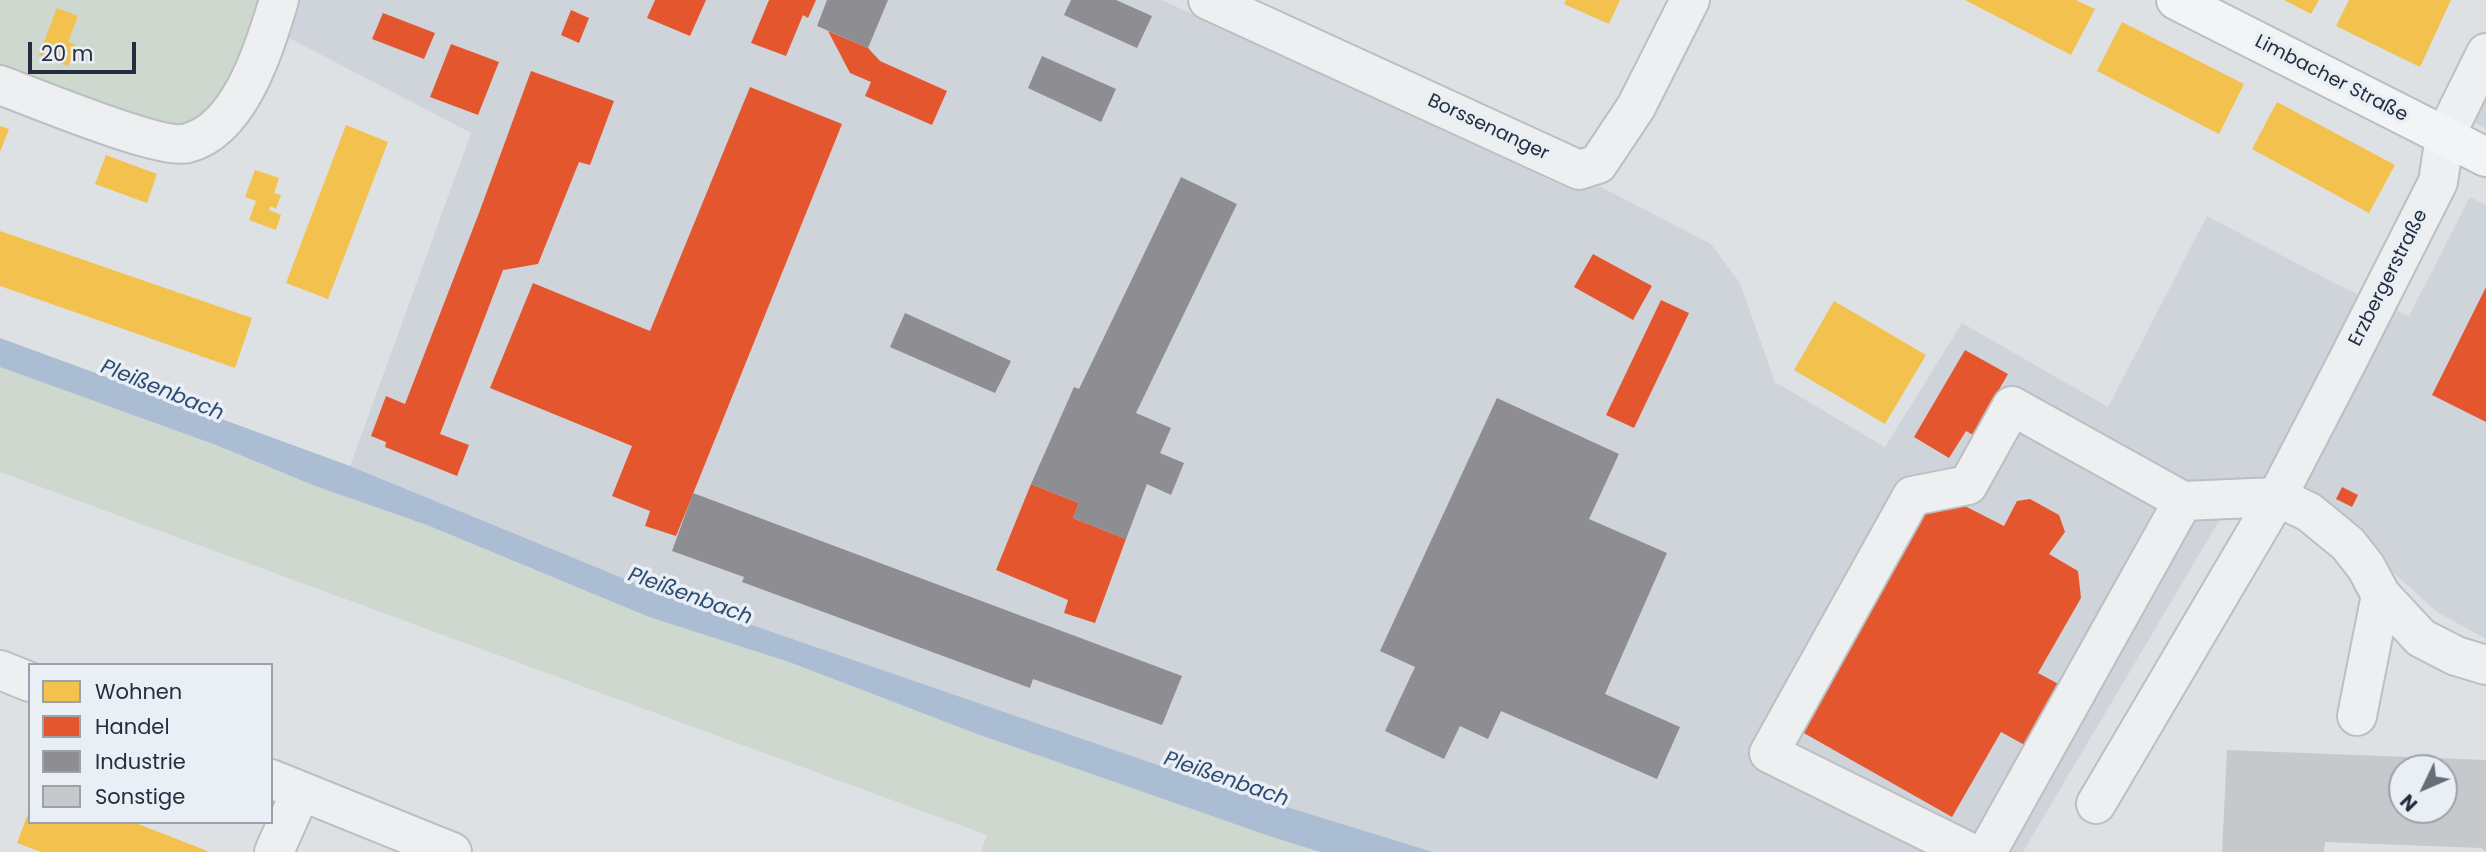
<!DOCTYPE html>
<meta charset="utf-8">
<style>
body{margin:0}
#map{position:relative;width:2486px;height:852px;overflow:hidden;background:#dee1e4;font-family:Poppins,sans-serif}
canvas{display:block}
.legend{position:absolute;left:28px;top:663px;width:245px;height:161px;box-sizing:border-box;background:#eaeff5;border:2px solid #9ba2ac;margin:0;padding:9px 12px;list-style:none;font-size:21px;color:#242e3e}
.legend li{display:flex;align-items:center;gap:14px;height:35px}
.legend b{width:35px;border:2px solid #9ba2ac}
.north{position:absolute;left:2388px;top:754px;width:70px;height:70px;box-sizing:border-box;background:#eaeff5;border:2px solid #9ba2ac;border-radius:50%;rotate:226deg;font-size:19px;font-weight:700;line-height:28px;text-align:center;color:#242e3e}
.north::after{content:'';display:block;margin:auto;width:24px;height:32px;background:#656d78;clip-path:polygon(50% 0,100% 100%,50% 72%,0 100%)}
.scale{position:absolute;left:28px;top:42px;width:108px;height:32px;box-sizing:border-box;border:4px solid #242e3e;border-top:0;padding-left:9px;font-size:21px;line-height:24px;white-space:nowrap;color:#242e3e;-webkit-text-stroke:5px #eaeff5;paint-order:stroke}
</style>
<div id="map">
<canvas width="2486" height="852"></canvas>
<ul class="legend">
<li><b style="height:19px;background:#f2c14e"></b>Wohnen</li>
<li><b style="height:19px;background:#e4572e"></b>Handel</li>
<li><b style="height:19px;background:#8d8d92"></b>Industrie</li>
<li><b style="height:19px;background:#c6c9cc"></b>Sonstige</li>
</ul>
<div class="north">N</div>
<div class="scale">20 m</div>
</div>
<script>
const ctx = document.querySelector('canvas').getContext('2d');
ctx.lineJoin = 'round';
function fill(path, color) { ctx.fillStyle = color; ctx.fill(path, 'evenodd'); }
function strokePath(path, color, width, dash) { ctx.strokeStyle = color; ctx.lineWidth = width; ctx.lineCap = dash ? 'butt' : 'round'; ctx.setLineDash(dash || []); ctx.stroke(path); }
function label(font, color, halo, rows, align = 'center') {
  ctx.font = font + ' Poppins,sans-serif'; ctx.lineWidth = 7; ctx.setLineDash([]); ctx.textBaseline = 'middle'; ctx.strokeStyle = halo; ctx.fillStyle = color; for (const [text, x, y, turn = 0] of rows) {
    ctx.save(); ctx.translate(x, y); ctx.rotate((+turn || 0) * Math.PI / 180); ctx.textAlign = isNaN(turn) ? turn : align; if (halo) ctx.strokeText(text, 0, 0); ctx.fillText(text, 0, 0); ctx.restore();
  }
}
fill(new Path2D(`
 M279,0H1162L1567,188L1601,187L1711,244L1740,283L1775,382L1885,447L1962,323L2108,407L2207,216L2342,287L2409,316L2470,197L2486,205V639L2437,612L2384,564L2242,482L2023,852H1433L1222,787L659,593L350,466L471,133L270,28Z
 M2486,93V129L2471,121Z`), '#cfd4db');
fill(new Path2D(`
 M0,0H279L270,28L186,144L0,85Z
 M0,367L216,445L315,486L427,525L649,617L789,662L977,734L1272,837L1320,852H981L987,835L0,472Z`), '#ced8ce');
fill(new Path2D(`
 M0,338L350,466L659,593L1222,787L1433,852H1320L1272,837L977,734L789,662L649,617L427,525L315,486L216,445L0,367Z`), '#aabdd2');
fill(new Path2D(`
 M1566,0H1620L1609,24L1564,4Z
 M1965,0H2076L2095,9L2071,55Z
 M2284,0H2319L2311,14Z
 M2349,0H2451L2420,67L2336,26Z
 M57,8L78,16L68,42L76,45L68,66L39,55Z
 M2122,22L2244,84L2219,134L2097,71Z
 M2277,102L2395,165L2369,213L2252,149Z
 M346,125L388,142L328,299L286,283Z
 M0,126L9,129L0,152Z
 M106,155L157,174L147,203L95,184Z
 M255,170L279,178L274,193L281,195L276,209L271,206L269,210L281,215L276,230L249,220L256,201L245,197Z
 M0,231L252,318L235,368L0,286Z
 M1834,301L1926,355L1885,424L1794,370Z
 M29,811L30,822H133L210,852H41L17,843Z`), '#f2c14e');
fill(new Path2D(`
 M655,0H706L690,36L647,18Z
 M769,0H816L808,18L803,15L786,56L751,43Z
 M571,10L589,18L579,43L561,35Z
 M383,13L435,33L424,59L372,39Z
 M828,31L868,48L880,61L947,91L932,125L865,96L871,82L850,73Z
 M451,44L499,62L478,115L430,97Z
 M531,71L614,101L590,165L579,162L538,264L503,270L440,434L469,445L457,476L385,447L386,442L371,436L386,396L405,404L479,213Z
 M750,87L842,124L676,536L645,526L650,511L612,496L632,446L490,388L533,283L650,331Z
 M1593,254L1652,286L1633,320L1574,287Z
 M2486,287V422L2432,395Z
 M1661,300L1689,313L1634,428L1606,415Z
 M1965,350L2008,374L1973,435L1966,431L1949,458L1914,437Z
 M1031,484L1079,503L1073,518L1126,539L1095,623L1064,613L1068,600L996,570Z
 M2342,487L2358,495L2352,507L2336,499Z
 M2030,499L2059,515L2065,532L2049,554L2078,571L2081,598L2038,673L2066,688L2030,748L2001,732L1952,817L1795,728L1923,514L1959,503L2004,526L2017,501Z`), '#e4572e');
fill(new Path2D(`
 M827,0H888L868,48L817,26Z
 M1071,0H1116L1152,16L1137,48L1064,15Z
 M1042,56L1116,89L1101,122L1028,88Z
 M1181,177L1237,204L1136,413L1171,428L1160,453L1184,463L1171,495L1147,484L1126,539L1073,518L1079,503L1031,484L1074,387L1079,389Z
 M905,313L1011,361L995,393L890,347Z
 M1497,398L1619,454L1589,519L1667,553L1605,694L1680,727L1657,779L1501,711L1488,739L1460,726L1444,759L1385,731L1415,667L1380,651Z
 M693,493L1182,676L1162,725L1033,679L1030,688L742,582L744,577L672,551Z`), '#8d8d92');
fill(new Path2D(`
 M2227,750L2486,760V852L2481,848L2325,842L2324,852H2222ZM2402,768H2444V810H2402Z`), '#c6c9cc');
const minor = new Path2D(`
 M1208,0L1579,170L1598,164L1636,107L1690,0
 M0,85C33,97 161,151 188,143C241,129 265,46 279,0
 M0,670L30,682
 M2357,716L2381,595
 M271,779L452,852
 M2096,804L2277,497L2348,360L2438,182L2445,136L2486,53
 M274,852L301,791
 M1969,852L1769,753L1912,496L1968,485L2012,406L2183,501L2277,497L2309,512L2348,544L2366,567L2381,595L2421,638L2456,656L2486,665
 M1987,852L2183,501`);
const major = new Path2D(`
 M2176,0L2486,157`);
strokePath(minor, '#bcbfc2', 42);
strokePath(major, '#babec2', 42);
strokePath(minor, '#edeff1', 38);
strokePath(major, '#f2f4f5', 38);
label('19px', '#242e3e', '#eaeff5', [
 ["Limbacher Straße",2331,79,27],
 ["Borssenanger",1488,128,25],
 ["Erzbergerstraße",2389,278,-63]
]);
label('italic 21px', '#2c4c74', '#eaeff5', [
 ["Pleißenbach",162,391,22],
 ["Pleißenbach",690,597,20],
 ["Pleißenbach",1226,780,19]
]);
</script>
